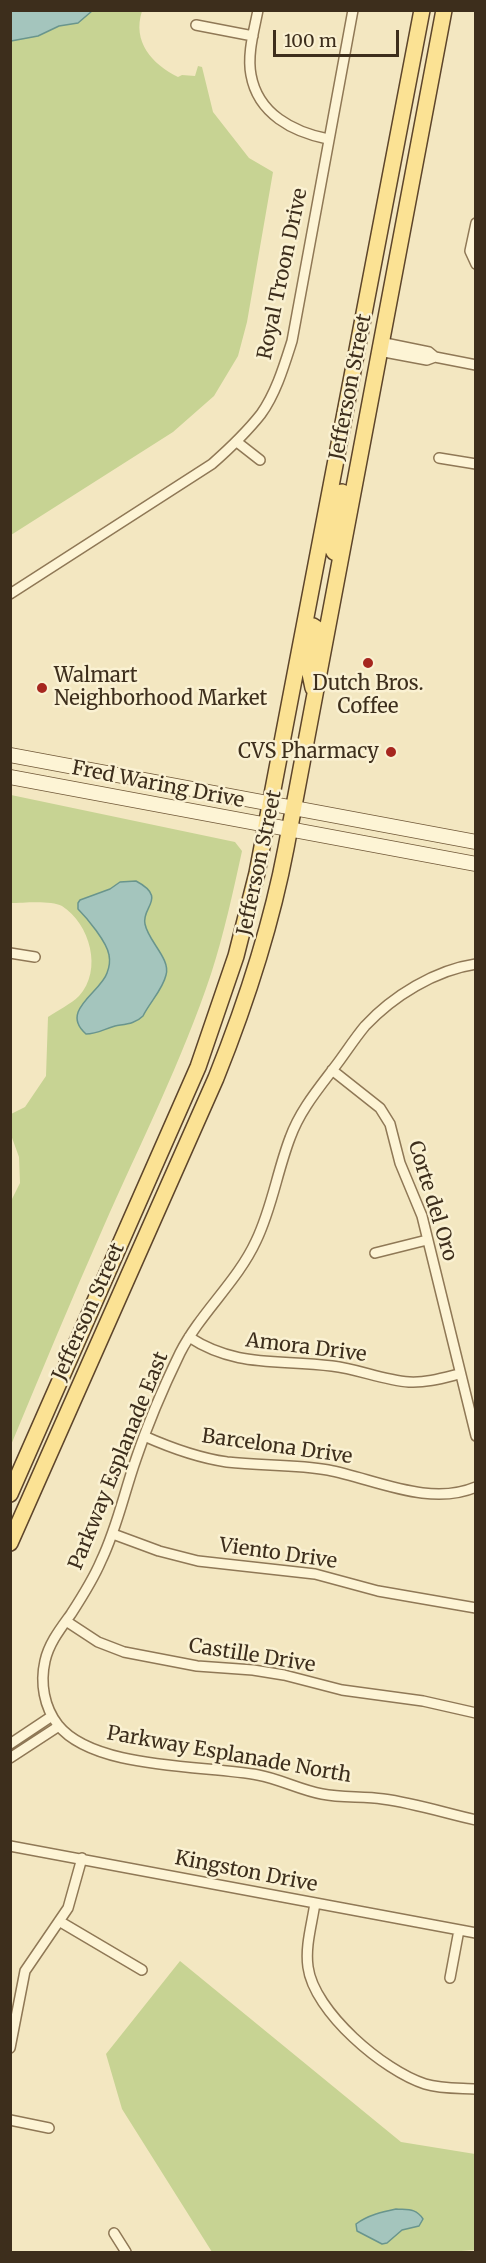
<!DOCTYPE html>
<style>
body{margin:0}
#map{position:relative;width:486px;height:2263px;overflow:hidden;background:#f3e7c1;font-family:Merriweather,serif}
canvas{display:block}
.frame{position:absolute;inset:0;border:12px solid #3d2e1c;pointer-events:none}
.scale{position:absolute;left:273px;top:30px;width:126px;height:27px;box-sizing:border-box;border:3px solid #3d2e1c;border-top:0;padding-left:8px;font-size:18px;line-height:21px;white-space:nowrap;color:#3d2e1c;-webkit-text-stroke:4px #faf1d2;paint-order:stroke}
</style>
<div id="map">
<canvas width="486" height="2263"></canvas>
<div class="frame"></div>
<div class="scale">100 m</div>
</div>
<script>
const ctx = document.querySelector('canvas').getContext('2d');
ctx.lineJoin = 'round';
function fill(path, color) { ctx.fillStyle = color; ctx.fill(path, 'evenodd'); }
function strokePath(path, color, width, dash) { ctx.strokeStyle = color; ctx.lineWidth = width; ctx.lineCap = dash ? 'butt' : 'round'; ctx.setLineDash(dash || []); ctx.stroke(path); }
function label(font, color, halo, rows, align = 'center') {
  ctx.font = font + ' Merriweather,serif'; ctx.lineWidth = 5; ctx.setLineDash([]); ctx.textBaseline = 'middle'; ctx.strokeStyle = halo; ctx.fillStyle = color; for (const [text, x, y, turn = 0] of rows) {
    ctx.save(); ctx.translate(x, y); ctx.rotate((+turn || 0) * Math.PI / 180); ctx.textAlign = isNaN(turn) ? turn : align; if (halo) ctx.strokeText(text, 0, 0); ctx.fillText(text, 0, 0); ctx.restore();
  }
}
fill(new Path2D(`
 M11,11H142C132,42 152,64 178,77L182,75L195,76L198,66L202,67L213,112L249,158L273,172L247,322L238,356L214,396L173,432L11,535Z
 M11,795L235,842L242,851C233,892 224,934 211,974C182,1061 140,1144 103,1228C71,1300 41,1373 11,1445L10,1203L20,1183L19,1157L11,1135V1114L25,1107L46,1076L48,1017C58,1010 71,1004 79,996C103,970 90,924 62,906C51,900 23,903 11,903Z
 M180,1961L401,2142L475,2154V2250L448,2252H212L122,2109L106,2054Z`), '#c7d393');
const water = new Path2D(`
 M11,10H92V11L78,23L59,26L38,36L11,41Z
 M136,881C168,898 141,907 145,924C148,941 171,959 166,975C163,989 150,1002 143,1016C135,1024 126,1024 115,1026C104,1029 97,1034 86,1034C59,1011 101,992 107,973C109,968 110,960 109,955C107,942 87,918 78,909V903L80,900L110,889L120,882Z
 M396,2209C408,2210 416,2208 423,2219L419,2226L402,2230L387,2243L382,2244L357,2231L356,2224C368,2215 382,2212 396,2209Z`);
fill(water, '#a4c5bd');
strokePath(water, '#69958d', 1.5);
const minor = new Path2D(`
 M258,10C254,31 247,54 251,75C258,114 293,132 328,139
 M196,25L253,36
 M476,223L470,251L476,264
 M380,342L429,352L435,357L476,365
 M379,351L427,360L435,357
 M237,442L260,460
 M439,458L476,464
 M10,594L212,464C229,449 246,433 261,414C276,393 284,366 292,341L353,10
 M10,953L35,957
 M476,964C435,970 393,996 365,1026C355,1038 346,1052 337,1064C319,1088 300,1110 290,1138C277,1172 272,1208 256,1241C237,1282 201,1312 180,1353C164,1386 148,1423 136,1459C124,1493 117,1528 101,1561C93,1580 82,1597 71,1614C61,1628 49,1643 45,1661C40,1683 44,1707 58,1725C94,1770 205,1765 258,1775C280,1779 300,1790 322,1794C342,1798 363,1796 383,1799C414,1803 445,1813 476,1820
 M332,1070L380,1108L390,1124L400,1163L422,1216L476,1436
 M375,1253L427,1240
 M189,1337C236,1368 279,1359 332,1366C358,1369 383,1380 409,1382C426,1383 443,1378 459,1374
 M144,1436C171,1448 199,1458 227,1462C261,1466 295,1464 328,1470C375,1479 429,1507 476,1487
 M113,1534L159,1551L198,1561L315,1574L378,1591L476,1608
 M66,1621L98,1642L124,1652L197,1666L253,1670L284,1675L342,1690L423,1701L476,1713
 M10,1744L52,1716
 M10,1758L59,1726
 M10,1846L476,1933
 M315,1903C312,1924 305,1946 308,1967C314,2012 384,2071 425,2084C441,2089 459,2088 476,2089
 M59,1921L142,1970
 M450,1978L459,1930
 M10,2048L25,1971L68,1908L82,1858
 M10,2120L49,2128
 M114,2233L126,2252`);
const secondary = new Path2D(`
 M10,755L476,842
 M10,777L476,864`);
const primary = new Path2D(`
 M341,555L334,552L332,548L342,492
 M305,625L313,626L316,628L309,669L313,688
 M10,1494L198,1067L236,956L257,873L422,10
 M10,1543L216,1078C246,1003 271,927 286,848L444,10`);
strokePath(minor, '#8f7856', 12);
strokePath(secondary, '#715939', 16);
strokePath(primary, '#5d452b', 18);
strokePath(minor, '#fdf4d5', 9);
strokePath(secondary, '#fdf4d5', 14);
strokePath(primary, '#fbe294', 15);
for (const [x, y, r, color] of [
 [368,663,6,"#a6261e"],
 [42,688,6,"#a6261e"],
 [391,752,6,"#a6261e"]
]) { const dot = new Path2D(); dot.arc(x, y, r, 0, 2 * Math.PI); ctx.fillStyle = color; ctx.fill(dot); strokePath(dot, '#faf1d2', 2); }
label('20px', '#3d2e1c', '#faf1d2', [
 ["Royal Troon Drive",283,274,-78],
 ["Jefferson Street",351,387,-79],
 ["Fred Waring Drive",158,785,11],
 ["Jefferson Street",260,863,-78],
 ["Corte del Oro",432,1201,73],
 ["Jefferson Street",89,1312,-66],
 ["Amora Drive",306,1348,7],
 ["Barcelona Drive",277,1447,8],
 ["Parkway Esplanade East",119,1461,-68],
 ["Viento Drive",278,1554,8],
 ["Castille Drive",252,1656,9],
 ["Parkway Esplanade North",229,1755,10],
 ["Kingston Drive",246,1872,11]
]);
label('20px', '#3d2e1c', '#faf1d2', [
 ["Walmart",54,676],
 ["Neighborhood Market",54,699],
 ["Dutch Bros.",368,684,"center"],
 ["Coffee",368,707,"center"],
 ["CVS Pharmacy",379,752,"right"]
], 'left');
</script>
